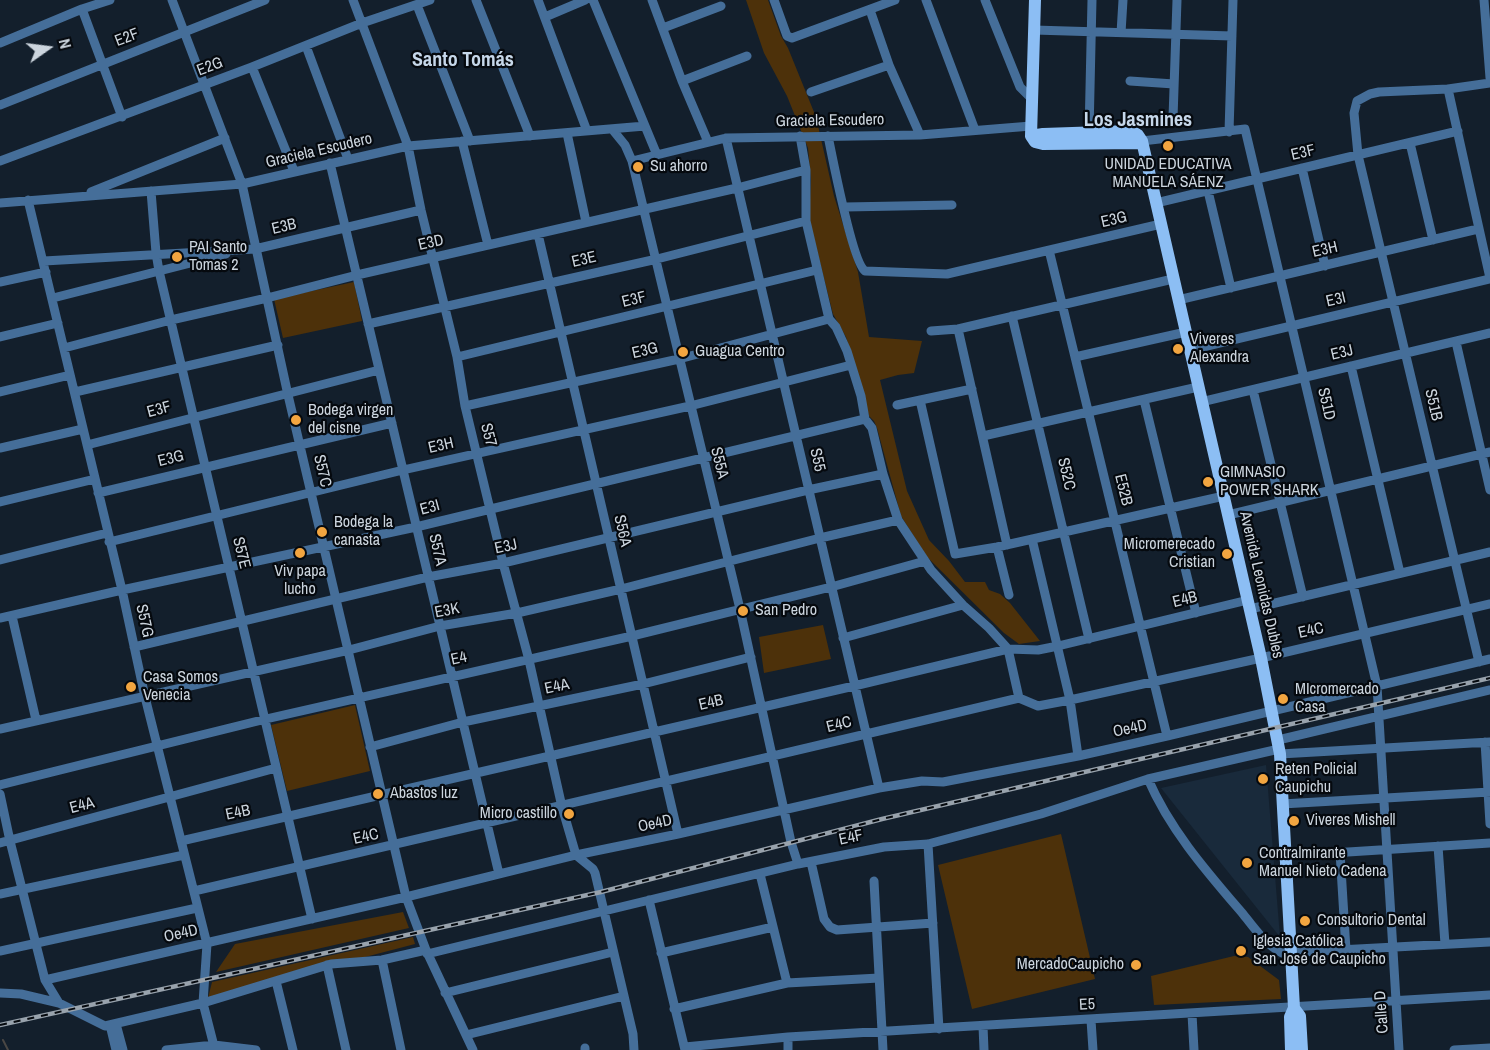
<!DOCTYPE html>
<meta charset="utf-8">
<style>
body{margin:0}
#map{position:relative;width:1490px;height:1050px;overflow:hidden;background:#131f2c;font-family:"Archivo Narrow",sans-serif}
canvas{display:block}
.north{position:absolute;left:18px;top:18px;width:60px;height:60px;-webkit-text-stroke:4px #05090e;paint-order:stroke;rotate:76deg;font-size:16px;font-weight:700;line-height:24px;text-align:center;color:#ccd5de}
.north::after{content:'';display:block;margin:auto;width:21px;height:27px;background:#ccd5de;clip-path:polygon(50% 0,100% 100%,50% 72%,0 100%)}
</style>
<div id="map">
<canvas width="1490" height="1050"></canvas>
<div class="north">N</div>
</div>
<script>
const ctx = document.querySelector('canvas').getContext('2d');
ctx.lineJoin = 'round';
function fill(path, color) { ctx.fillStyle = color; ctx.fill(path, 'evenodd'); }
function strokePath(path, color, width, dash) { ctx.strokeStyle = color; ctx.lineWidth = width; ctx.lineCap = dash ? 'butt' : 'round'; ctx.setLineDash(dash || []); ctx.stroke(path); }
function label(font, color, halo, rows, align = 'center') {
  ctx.font = font + ' "Archivo Narrow",sans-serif'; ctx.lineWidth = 4.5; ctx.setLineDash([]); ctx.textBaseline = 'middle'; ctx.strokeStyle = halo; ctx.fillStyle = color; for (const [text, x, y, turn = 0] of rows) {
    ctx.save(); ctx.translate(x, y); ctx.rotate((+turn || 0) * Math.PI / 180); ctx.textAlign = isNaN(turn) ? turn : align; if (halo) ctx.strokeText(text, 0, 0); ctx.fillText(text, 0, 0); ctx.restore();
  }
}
fill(new Path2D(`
 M1266,765L1280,937L1161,788Z`), '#192a3b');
fill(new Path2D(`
 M746,0H768L781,36L788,48L816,117L834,196L858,272L869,337L922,341L914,373L898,375L880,380L907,491L929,540L949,561L965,582H985L989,590L1000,594L1010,603L1040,641L1019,644L1004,633L927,557L901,516L877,428L874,421L869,416L846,337L833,314L809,219L811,180L808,148L787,96L764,53Z
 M354,282L362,321L283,338L274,299Z
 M823,625L831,659L764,673L759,637Z
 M355,705L370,771L287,791L271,725Z
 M1061,834L1095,979L972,1009L938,865Z
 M403,912L409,928L216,972L235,944Z
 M413,937L415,944L208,998L212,982Z
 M1234,956L1248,957L1279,980L1281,999L1154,1005L1151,976Z`), '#4d310a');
strokePath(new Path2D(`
 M3,1040L8,1050`), '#4a4744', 2);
strokePath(new Path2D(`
 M172,0L242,184L288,395L406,897L426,950L473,1050
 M353,0L408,146L421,210L457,357L465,406L503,563L529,660L562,807L576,855L593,869L595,873L633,1034L634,1050
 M476,0L530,136
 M538,0L587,131
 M593,0L657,155
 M652,0L682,81L708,142
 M774,0L787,36L792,38L895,0
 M926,0L975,130
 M985,0L1020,87L1031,98
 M1484,0L1490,78
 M417,5L470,141
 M82,9L122,117
 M870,10L889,65L920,135
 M545,17L585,0
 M663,28L721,6
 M1034,30L1232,36
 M1121,33L1123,0
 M0,43L82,9L110,0
 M306,46L348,159
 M252,67L294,171
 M682,81L747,56
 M1130,81L1174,84
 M1448,89L1490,278
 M811,92L889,65
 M0,105L265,0
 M1173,118L1177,0
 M612,129L625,145L632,161L740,609L791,842L798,864
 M1229,132L1233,0
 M567,133L586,222
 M1089,133L1092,0
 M800,136L806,170V221L829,319L836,327L847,351L861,396L865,419L872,428L883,474L898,520L931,570L963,605L989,628L1008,649L1019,698
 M828,136C832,156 853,263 865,271L947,274L1161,224
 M726,138L879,788
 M462,141L488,245
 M1142,141L1245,129L1377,686L1399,1050
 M1410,143L1433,240
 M0,161L252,67L362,23L430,0
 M632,161L726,138L920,135L1031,126
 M330,163L499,874
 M1302,168L1325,266
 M151,191L156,253L159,271L312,919
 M1208,191L1231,288
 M91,192L225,138
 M28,200L122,590L145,697L207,944L203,1003L215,1050
 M0,203L242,184L408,146L645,126
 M1156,203L1458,131
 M845,207L952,205
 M538,234L678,834
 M1049,250L1167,736
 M44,261L255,249L421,210
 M0,282L46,272
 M53,298L226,254
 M1178,300L1478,229
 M1012,316L1089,639
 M368,324L657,259L806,221
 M958,329L1007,545
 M931,331L958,329L1173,279
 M0,337L58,323
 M1456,342L1490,490
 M64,348L171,320L267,298L357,275L737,188L806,170
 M1190,350L1490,279
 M457,357L817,270
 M1075,357L1186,332
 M1351,366L1400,573
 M1253,390L1303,597
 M0,392L70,375
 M75,392L278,345
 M920,400L955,554L997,547L1224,496
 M1144,400L1196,613
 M1201,402L1490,333
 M897,405L972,389
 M465,406L679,359L829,319
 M983,436L1198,387
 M87,445L379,370
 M0,448L83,429
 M98,493L392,423
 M0,502L95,479
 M1228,515L1490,452
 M1032,539L1070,700L1078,756
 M109,542L403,470L690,406L851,365
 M997,547L1009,595
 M0,560L107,533
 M1250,609L1490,552
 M12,616L36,720
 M0,618L122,590L416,527L865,419
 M843,638L963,605
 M134,647L428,577L503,563L808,490L883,474
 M1479,662L1358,155L1354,113L1357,101L1370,94L1379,92L1448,89L1490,83
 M0,729L349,650L440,626L517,613L621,589L820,538L898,520
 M1278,740L1490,690
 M1485,742L1490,824
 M370,747L463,722L643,684L751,657
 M1280,754L1490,742
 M1148,779C1170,830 1207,872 1243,914C1254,928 1266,945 1282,953L1490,942
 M0,785L266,719L632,636L831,587L925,561
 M0,794L10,841L45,980L59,1003L105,1026L203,1003L331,964L382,960L426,950
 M1282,804L1490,792
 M181,841L854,686L1008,649L1038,650L1058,646L1248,600
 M0,843L276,768
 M928,844L939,1029
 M1438,846L1445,944
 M1340,852L1346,950
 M1285,856L1490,843
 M811,862L824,919L830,927L837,930L933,923
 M760,874L787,983
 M874,881L883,1050
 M194,891C469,829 744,762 1019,698L1038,706L1070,700L1261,658L1490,604
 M0,894L184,855
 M649,900L685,1050
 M0,951L197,908
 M661,953L773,927
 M427,954L798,864L884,847L928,844L1041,814L1148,779L1279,749
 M382,960L401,1050
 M327,965L346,1050
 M45,980L406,897L576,855L678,834L879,788L922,781L943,782L1078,756L1167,736L1490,659
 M276,981L293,1050
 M0,993L21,994L59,1003
 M445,993L613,952
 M674,1009L787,983L879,978
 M1192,1014L1194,1050
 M1091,1020L1093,1050
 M116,1024L123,1050
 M110,1025L116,1050
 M983,1026L984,1050
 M466,1035L624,996
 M788,1037V1050
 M685,1047L788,1037L1490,995
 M585,1048V1050
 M166,1050L214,1045L256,1050
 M1454,1050L1490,1048`), '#456e99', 9);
strokePath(new Path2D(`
 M1031,136L1043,134L1131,131L1138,135L1142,141L1261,658L1280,754L1294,1008L1290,1017L1291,1050
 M1031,136L1035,0
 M1031,136L1035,142L1043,144L1138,143L1142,141
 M1294,1008L1300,1016L1302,1050`), '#8cbef4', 12);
const rail = new Path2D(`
 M0,1025L601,892L882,819L1490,678`);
strokePath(rail, '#98a2ac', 4.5);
strokePath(rail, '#05090e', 2, [7]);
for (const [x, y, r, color] of [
 [1168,146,6,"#f2a540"],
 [638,167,6,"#f2a540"],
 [177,257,6,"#f2a540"],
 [1178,349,6,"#f2a540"],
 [683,352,6,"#f2a540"],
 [296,420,6,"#f2a540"],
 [1208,482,6,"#f2a540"],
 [322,532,6,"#f2a540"],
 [300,553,6,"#f2a540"],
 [1227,554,6,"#f2a540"],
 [743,611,6,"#f2a540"],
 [131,687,6,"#f2a540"],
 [1283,699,6,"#f2a540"],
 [1263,779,6,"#f2a540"],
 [378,794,6,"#f2a540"],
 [569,814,6,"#f2a540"],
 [1294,821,6,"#f2a540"],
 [1247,863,6,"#f2a540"],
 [1305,921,6,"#f2a540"],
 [1241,951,6,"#f2a540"],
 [1136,965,6,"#f2a540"]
]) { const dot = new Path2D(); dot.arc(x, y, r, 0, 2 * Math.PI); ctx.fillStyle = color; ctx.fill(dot); strokePath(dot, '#05090e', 2); }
label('16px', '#ccd5de', '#05090e', [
 ["E2F",127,38,-21],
 ["E2G",210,67,-21],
 ["Graciela Escudero",830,121,-1],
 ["Graciela Escudero",319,151,-13],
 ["E3F",1303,153,-13],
 ["E3G",1114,220,-13],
 ["E3B",284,227,-13],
 ["E3D",431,243,-13],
 ["E3H",1325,250,-13],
 ["E3E",584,260,-13],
 ["E3F",634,300,-14],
 ["E3I",1336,300,-13],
 ["E3G",645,351,-13],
 ["E3J",1342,353,-13],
 ["S51D",1326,404,77],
 ["S51B",1433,405,77],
 ["E3F",159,410,-15],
 ["S57",488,435,76],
 ["E3H",441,446,-13],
 ["E3G",171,459,-14],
 ["S55",817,460,77],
 ["S55A",719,463,76],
 ["S57C",322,471,77],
 ["S52C",1066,474,77],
 ["E52B",1123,490,76],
 ["E3I",430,508,-15],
 ["S56A",622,531,77],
 ["E3J",506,547,-12],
 ["S57A",437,550,77],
 ["S57E",241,553,76],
 ["Avenida Leonidas Dubles",1261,585,77],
 ["E4B",1185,600,-14],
 ["E3K",447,611,-11],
 ["S57G",144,621,78],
 ["E4C",1311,631,-13],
 ["E4",459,659,-12],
 ["E4A",557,687,-12],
 ["E4B",711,703,-13],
 ["E4C",839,725,-14],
 ["Oe4D",1130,729,-12],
 ["E4A",82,806,-15],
 ["E4B",238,813,-12],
 ["Oe4D",655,824,-12],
 ["E4C",366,837,-13],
 ["E4F",851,838,-12],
 ["Oe4D",181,934,-13],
 ["E5",1087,1005,-3],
 ["Calle D",1382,1012,-94]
]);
label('16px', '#ccd5de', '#05090e', [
 ["UNIDAD EDUCATIVA",1168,165,"center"],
 ["MANUELA SÁENZ",1168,183,"center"],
 ["Su ahorro",650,167],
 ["PAI Santo",189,248],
 ["Tomas 2",189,266],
 ["Viveres",1190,340],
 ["Alexandra",1190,358],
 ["Guagua Centro",695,352],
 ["Bodega virgen",308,411],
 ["del cisne",308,429],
 ["GIMNASIO",1220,473],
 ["POWER SHARK",1220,491],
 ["Bodega la",334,523],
 ["canasta",334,541],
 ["Micromerecado",1215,545,"right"],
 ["Cristian",1215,563,"right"],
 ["Viv papa",300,572,"center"],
 ["lucho",300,590,"center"],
 ["San Pedro",755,611],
 ["Casa Somos",143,678],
 ["Venecia",143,696],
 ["MIcromercado",1295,690],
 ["Casa",1295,708],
 ["Reten Policial",1275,770],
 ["Caupichu",1275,788],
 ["Abastos luz",390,794],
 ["Micro castillo",557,814,"right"],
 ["Viveres Mishell",1306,821],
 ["Contralmirante",1259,854],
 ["Manuel Nieto Cadena",1259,872],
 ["Consultorio Dental",1317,921],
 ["Iglesia Católica",1253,942],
 ["San José de Caupicho",1253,960],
 ["MercadoCaupicho",1124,965,"right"]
], 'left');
label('bold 20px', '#c6d7e9', '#05090e', [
 ["Santo Tomás",463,61],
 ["Los Jasmines",1138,121]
]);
</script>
